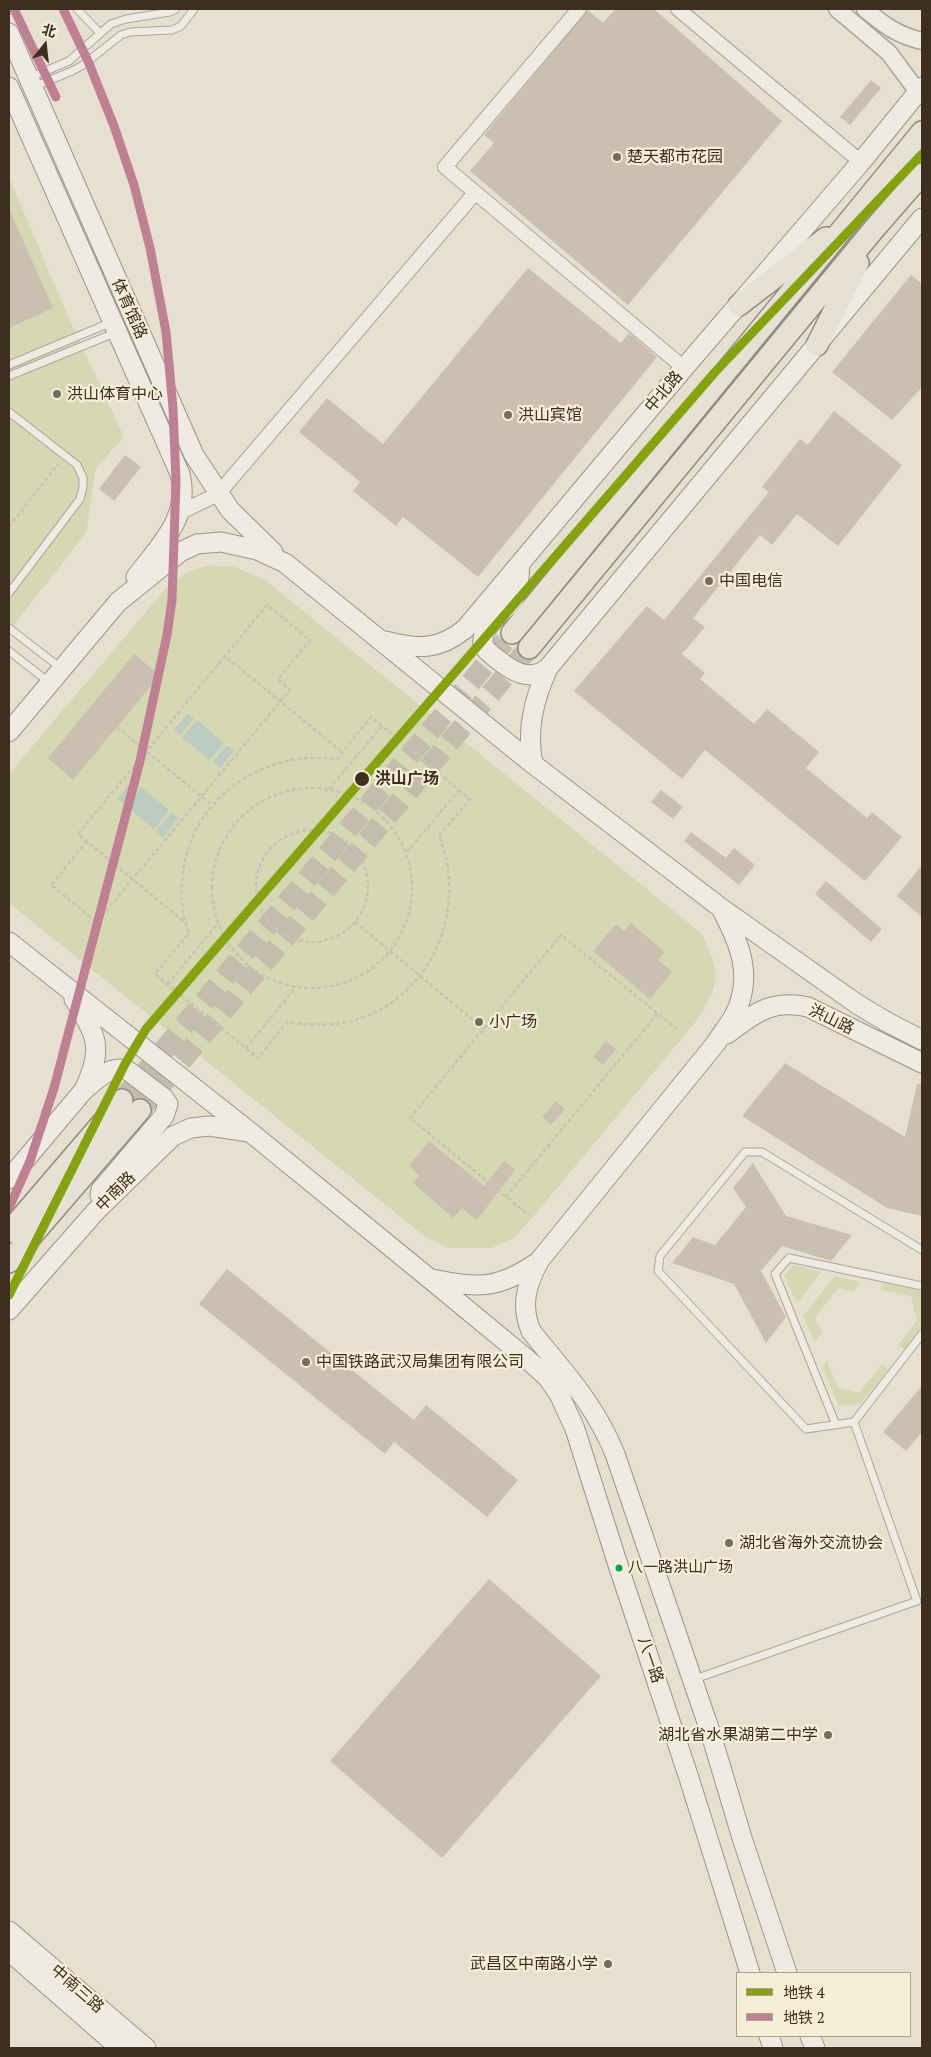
<!DOCTYPE html>
<meta charset="utf-8">
<style>
body{margin:0}
#map{position:relative;width:931px;height:2057px;overflow:hidden;background:#e7e0d1;font-family:"PT Serif","Noto Sans SC",serif}
canvas{display:block}
.frame{position:absolute;inset:0;border:10px solid #3d2e20;pointer-events:none}
.legend{position:absolute;left:736px;top:1972px;width:175px;height:65px;box-sizing:border-box;background:#f7eed8;border:1px solid #ada18e;margin:0;padding:6px 9px;list-style:none;font-size:15px;color:#3d2e20}
.legend li{display:flex;align-items:center;gap:10px;height:25px}
.legend b{width:25px;border:1px solid #ada18e}
.north{position:absolute;left:20px;top:20px;width:50px;height:50px;-webkit-text-stroke:4px #f7eed8;paint-order:stroke;rotate:16deg;font-size:14px;font-weight:700;line-height:20px;text-align:center;color:#3d2e20}
.north::after{content:'';display:block;margin:auto;width:18px;height:22px;background:#3d2e20;clip-path:polygon(50% 0,100% 100%,50% 72%,0 100%)}
</style>
<div id="map">
<canvas width="931" height="2057"></canvas>
<div class="frame"></div>
<ul class="legend">
<li><b style="height:6px;background:#86a211"></b>地铁 4</li>
<li><b style="height:6px;background:#c08094"></b>地铁 2</li>
</ul>
<div class="north">北</div>
</div>
<script>
const ctx = document.querySelector('canvas').getContext('2d');
ctx.lineJoin = 'round';
function fill(path, color) { ctx.fillStyle = color; ctx.fill(path, 'evenodd'); }
function strokePath(path, color, width, dash) { ctx.strokeStyle = color; ctx.lineWidth = width; ctx.lineCap = dash ? 'butt' : 'round'; ctx.setLineDash(dash || []); ctx.stroke(path); }
function label(font, color, halo, rows, align = 'center') {
  ctx.font = font + ' "PT Serif","Noto Sans SC",serif'; ctx.lineWidth = 4.5; ctx.setLineDash([]); ctx.textBaseline = 'middle'; ctx.strokeStyle = halo; ctx.fillStyle = color; for (const [text, x, y, turn = 0] of rows) {
    ctx.save(); ctx.translate(x, y); ctx.rotate((+turn || 0) * Math.PI / 180); ctx.textAlign = isNaN(turn) ? turn : align; if (halo) ctx.strokeText(text, 0, 0); ctx.fillText(text, 0, 0); ctx.restore();
  }
}
fill(new Path2D(`
 M9,177L66,312L124,437L96,468L86,533L9,631Z
 M209,565L235,567L265,580L701,933C722,973 720,987 694,1024L532,1218L514,1238L492,1248H449L427,1238L9,903V774L167,587L187,572Z
 M793,1265L821,1272L797,1303L784,1276Z
 M834,1276L861,1282L853,1292L838,1288L815,1318L822,1332L815,1342L803,1316Z
 M885,1283L922,1291V1328L905,1350L898,1345L917,1321L911,1296L880,1290Z
 M827,1360L838,1388L859,1393L882,1364L889,1369L860,1404L839,1406L822,1366Z`), '#d6d7b3');
fill(new Path2D(`
 M188,713L194,718L180,735L174,730Z
 M197,720L224,743L210,760L182,738Z
 M227,745L234,751L220,768L213,762Z
 M133,780L139,785L124,804L117,799Z
 M141,787L169,810L154,829L126,806Z
 M172,812L178,818L163,837L156,831Z`), '#bcccc2');
fill(new Path2D(`
 M615,9H654L782,121L628,305L470,171L494,143L484,135L588,10L603,23Z
 M871,80L881,88L850,125L840,117Z
 M9,209L53,308L9,328Z
 M528,268L621,343L629,333L657,357L478,577L403,517L396,526L353,491L360,482L299,432L327,398L383,444Z
 M911,275L922,284V387L892,420L832,372Z
 M834,411L902,465L838,546L797,514L772,545L760,535L693,618L705,627L682,654L705,673L700,679L754,724L767,709L819,752L806,768L867,818L872,812L902,837L865,881L705,750L682,779L574,691L647,606L664,620L769,492L762,487L800,439L808,445Z
 M125,455L141,467L114,501L99,489Z
 M134,654L160,675L73,780L48,758Z
 M661,790L683,807L673,819L651,802Z
 M691,832L726,858L734,848L755,865L739,885L684,841Z
 M922,865V917L897,896Z
 M826,881L882,929L871,942L815,894Z
 M631,923L665,952L658,960L672,972L650,999L593,951L616,924L624,931Z
 M606,1041L616,1049L603,1065L593,1057Z
 M785,1063L905,1137L917,1084H922V1216L887,1208L742,1116Z
 M556,1101L565,1109L551,1125L542,1117Z
 M429,1141L484,1186L504,1161L515,1170L477,1220L462,1208L453,1218L413,1183L419,1175L409,1166Z
 M753,1163L786,1216L852,1235L831,1261L782,1246L761,1271L786,1317L766,1343L734,1284L672,1263L693,1237L715,1245L746,1207L733,1188Z
 M227,1269L414,1420L426,1405L518,1480L487,1517L394,1442L385,1454L199,1304Z
 M922,1386V1432L906,1451L883,1432Z
 M489,1579L601,1676L442,1858L330,1761Z`), '#cbbfb2');
strokePath(new Path2D(`
 M122,1100L512,633
 M140,1110L529,648`), '#c5bcae', 21, [21, 11]);
const service = new Path2D(`
 M77,9L100,33
 M9,10L12,9
 M29,78L69,61L111,24L126,19L170,12L176,9
 M33,87L72,71L83,65L121,35L130,32L172,30L181,26L194,9
 M9,365L112,322
 M9,376L117,332
 M9,412L77,465L83,478V487L80,499L9,593
 M9,628L62,669
 M9,651L50,683
 M854,1422L806,1429L658,1271L660,1256L745,1152H762L922,1250
 M836,1425L775,1274L789,1258L922,1286
 M692,1680L917,1601L854,1422L922,1334`);
const minor = new Path2D(`
 M579,9L445,167L684,368
 M678,9L861,162
 M181,512L218,494L475,193`);
const tertiary = new Path2D(`
 M837,9L889,53L918,92
 M865,9C884,25 897,35 922,41`);
const secondary = new Path2D(`
 M9,33L194,455L230,510L273,552
 M9,87L180,474C191,517 160,545 136,577
 M520,564C519,573 519,584 517,592C511,611 480,621 483,645C486,651 492,655 497,659C513,672 530,682 548,668
 M385,641C417,649 438,651 465,629L684,368L861,162L922,87
 M9,732L118,602L180,552L197,544L221,542L257,550L285,563L533,764L721,908L857,1004L887,1022L922,1040
 M533,764C526,730 534,699 548,668L922,218
 M721,908C739,942 754,975 735,1014C730,1024 722,1033 716,1043L539,1261C527,1284 520,1305 531,1331C565,1374 593,1401 615,1454L710,1731L742,1838L787,1973
 M9,942L250,1132L430,1279L527,1359L548,1378L559,1394L575,1429L619,1568L689,1778L750,1973
 M727,1034C755,1013 771,999 808,1007L922,1063
 M84,1090C96,1080 110,1065 127,1070L164,1098L168,1104L164,1116L101,1190L100,1195
 M9,1179L84,1090C104,1048 97,1036 74,999
 M432,1279C479,1288 497,1290 538,1262
 M9,1310L96,1211L173,1136L191,1128L209,1126L249,1132
 M9,1931L146,2048
 M9,1951L120,2048
 M769,2036L773,2048
 M810,2036L815,2048`);
const primary = new Path2D(`
 M739,305L826,238
 M817,345L858,263
 M512,633L922,132
 M529,648L874,229L922,174
 M9,1232L122,1100
 M9,1262L140,1110`);
strokePath(service, '#ada599', 9);
strokePath(minor, '#ada599', 16);
strokePath(tertiary, '#ada599', 19);
strokePath(secondary, '#9c958a', 21);
strokePath(primary, '#928b80', 24);
strokePath(new Path2D(`
 M9,527L58,464
 M382,726L371,717L337,759C263,749 192,798 183,873C180,893 181,914 189,933L155,974L258,1058L287,1022C307,1025 327,1026 347,1022C429,1004 470,911 439,836L470,799L459,790
 M117,727L212,805
 M212 888a100 100 0 1 1 200 0a100 100 0 1 1-200 0Z
 M329,789L382,726L459,790L407,852
 M256 886a56 56 0 1 1 112 0a56 56 0 1 1-112 0Z
 M87,841L51,885L97,922L290,690L278,679L310,640L267,605L225,656
 M183,921L78,834L225,656L342,752
 M355,922L484,1029
 M168,984L218,923
 M246,1048L296,987
 M506,1197L657,1014
 M526,1213L410,1118L561,935L677,1029`), '#c8c2b9', 2.5, [4, 2.5]);
strokePath(service, '#efebe3', 7);
strokePath(minor, '#efebe3', 14);
strokePath(tertiary, '#efebe3', 16);
strokePath(secondary, '#efebe3', 19);
strokePath(primary, '#e6e1d4', 21);
strokePath(new Path2D(`
 M9,1295L125,1064L146,1029L716,371L922,154`), '#86a211', 9);
strokePath(new Path2D(`
 M14,9L56,97
 M9,1208L30,1161L54,1088L140,761L167,635L172,600L176,481L173,408L166,332L150,248L134,185L114,126L88,61L63,9`), '#c08094', 9);
for (const [x, y, r, color] of [
 [617,157,5,"#786c5e"],
 [57,394,5,"#786c5e"],
 [508,415,5,"#786c5e"],
 [709,581,5,"#786c5e"],
 [362,779,8,"#3d2e20"],
 [479,1022,5,"#786c5e"],
 [306,1362,5,"#786c5e"],
 [729,1543,5,"#786c5e"],
 [619,1568,4.5,"#00a651"],
 [828,1735,5,"#786c5e"],
 [608,1964,5,"#786c5e"]
]) { const dot = new Path2D(); dot.arc(x, y, r, 0, 2 * Math.PI); ctx.fillStyle = color; ctx.fill(dot); strokePath(dot, '#f7eed8', 2); }
label('15px', '#3d2e20', '#f7eed8', [
 ["八一路洪山广场",628,1568]
], 'left');
label('16px', '#3d2e20', '#f7eed8', [
 ["楚天都市花园",627,157],
 ["洪山体育中心",67,394],
 ["洪山宾馆",518,415],
 ["中国电信",719,581],
 ["小广场",489,1022],
 ["中国铁路武汉局集团有限公司",316,1362],
 ["湖北省海外交流协会",739,1543],
 ["湖北省水果湖第二中学",818,1735,"right"],
 ["武昌区中南路小学",598,1964,"right"]
], 'left');
label('16px', '#3d2e20', '#f7eed8', [
 ["体育馆路",129,309,66],
 ["中北路",664,392,-50],
 ["洪山路",831,1020,26],
 ["中南路",116,1192,-45],
 ["八一路",650,1660,71],
 ["中南三路",77,1989,41]
]);
label('bold 16px', '#3d2e20', '#f7eed8', [
 ["洪山广场",375,779]
], 'left');
</script>
